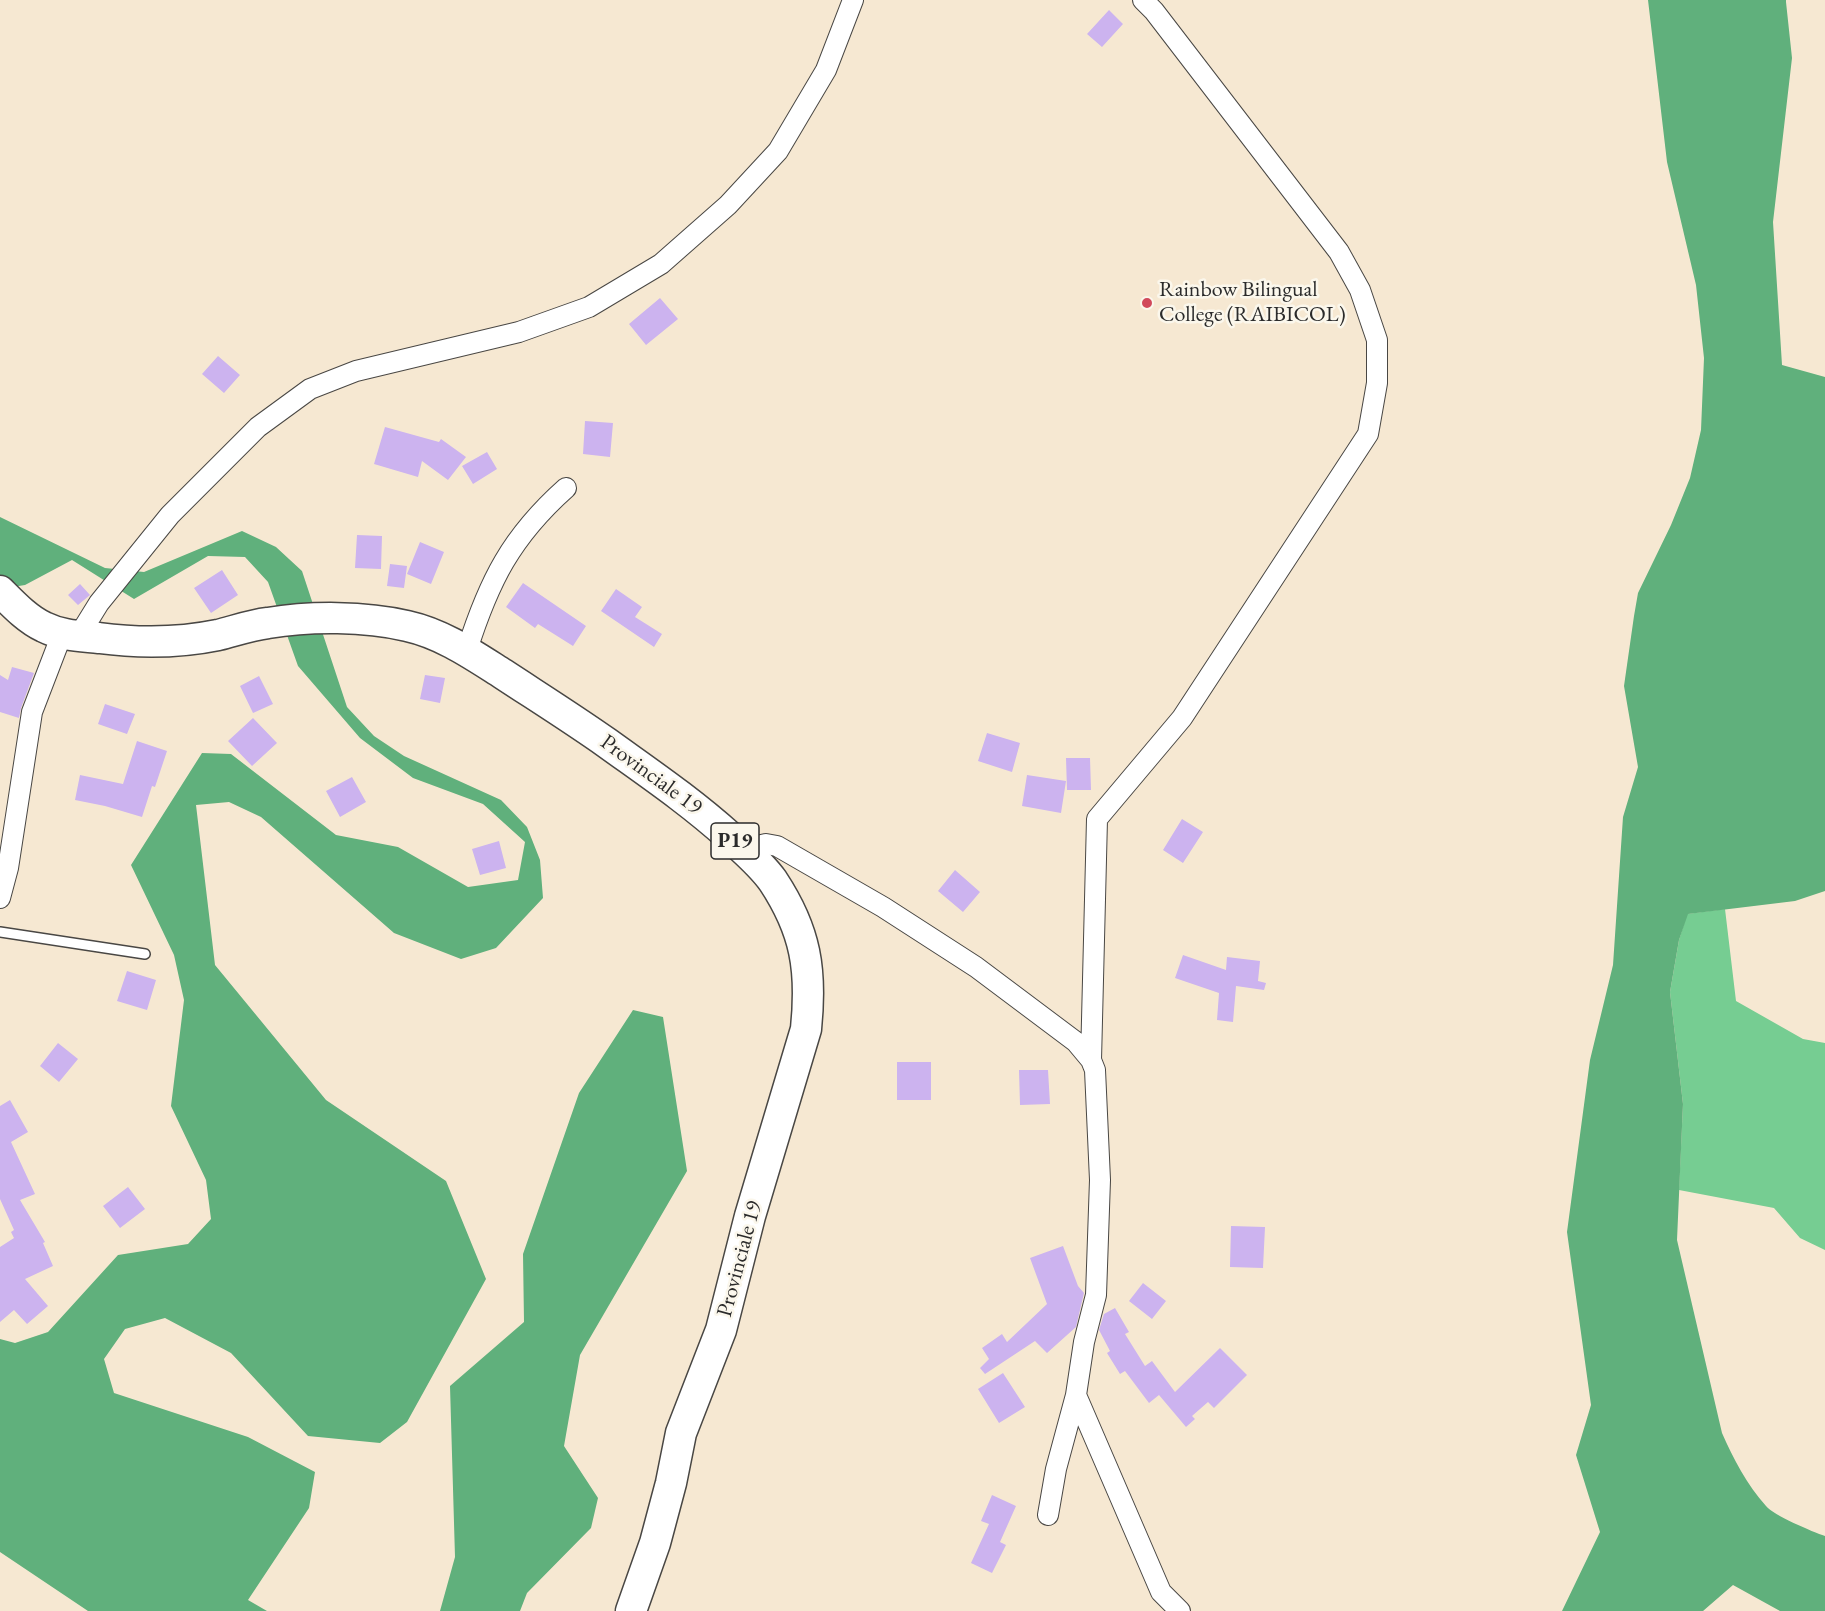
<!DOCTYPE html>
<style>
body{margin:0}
canvas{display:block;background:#f6e8d2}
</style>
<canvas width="1825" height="1611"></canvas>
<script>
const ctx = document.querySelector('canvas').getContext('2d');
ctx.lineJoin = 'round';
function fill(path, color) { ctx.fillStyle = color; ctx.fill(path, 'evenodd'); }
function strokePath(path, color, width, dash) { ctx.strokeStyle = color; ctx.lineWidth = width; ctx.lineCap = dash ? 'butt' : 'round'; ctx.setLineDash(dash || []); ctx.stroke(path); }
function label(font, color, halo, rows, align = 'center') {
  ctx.font = font + ' "EB Garamond",serif'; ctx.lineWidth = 5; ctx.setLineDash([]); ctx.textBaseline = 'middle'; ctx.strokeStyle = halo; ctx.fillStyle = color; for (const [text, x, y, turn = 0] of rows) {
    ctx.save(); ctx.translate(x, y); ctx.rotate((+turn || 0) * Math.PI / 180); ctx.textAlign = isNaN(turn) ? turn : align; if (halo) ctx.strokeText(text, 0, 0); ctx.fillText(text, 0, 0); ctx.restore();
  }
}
fill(new Path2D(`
 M1725,909L1736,1001L1803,1039L1825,1043V1250L1800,1238L1774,1208L1679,1190L1683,1104L1670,992L1679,940L1687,914Z`), '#76cd92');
fill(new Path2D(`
 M1648,0H1786V2L1792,58L1773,222L1782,365L1825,377V891L1795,901L1688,914L1679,940L1670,992L1683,1104L1677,1240L1722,1433C1733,1458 1747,1485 1766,1506C1773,1515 1813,1532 1825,1536V1611H1780L1733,1585L1703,1611H1562L1600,1532L1576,1455L1591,1405L1567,1232L1590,1060L1613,965L1623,817L1638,767L1624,686L1634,616L1638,593L1671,525L1690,478L1701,430L1704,358L1696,285L1667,162Z
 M0,517L105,568L144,572L242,531L276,547L302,571L347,707L374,736L404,756L501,800L527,827L540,860L543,898L496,948L461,959L394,933L261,817L229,802L196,805L215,965L326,1100L446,1181L486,1279L407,1422L380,1443L308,1436L231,1353L165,1318L125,1329L104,1359L114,1393L248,1437L315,1472L309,1508L248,1600L267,1611H88L0,1552V1339L15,1343L48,1332L118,1255L188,1244L211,1219L206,1180L171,1106L184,1000L174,955L131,865L202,753L231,754L336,835L398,847L468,887L518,880L525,842L483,804L413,778L360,738L298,666L268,582L245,557L208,556L134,599L72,560L25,585L0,589Z
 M633,1010L663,1017L687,1171L580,1355L564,1446L598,1498L591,1528L527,1593L520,1611H440L455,1557L450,1386L524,1322L523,1254L579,1093Z`), '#60b07c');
fill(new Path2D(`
 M1109,10L1123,24L1102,47L1087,34Z
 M660,298L678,319L646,345L629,324Z
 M218,356L240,375L224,393L202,374Z
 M585,421L613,423L610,457L583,454Z
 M385,427L439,442L441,439L466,457L448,480L422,461L418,477L374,464Z
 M487,452L497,469L473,484L462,466Z
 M357,535L382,536L381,569L355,568Z
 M420,542L444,552L431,584L407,574Z
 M390,564L407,566L404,588L387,586Z
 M222,570L238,595L211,613L194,588Z
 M523,583L586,626L573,646L538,624L535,628L506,607Z
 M80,584L90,595L78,605L68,595Z
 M616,589L642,607L635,617L662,634L654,647L601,611Z
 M12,667L34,673L21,708L19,718L0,712V675L8,680Z
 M425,675L445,678L440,703L420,699Z
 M259,676L273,704L253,713L240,686Z
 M105,704L135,714L127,734L98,724Z
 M253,718L277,743L252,766L228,741Z
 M987,733L1020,743L1012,772L978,761Z
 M137,741L167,751L155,787L152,786L142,817L105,806L75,800L80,775L123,784Z
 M1066,758H1090L1091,790H1067Z
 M1027,775L1066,781L1061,813L1022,806Z
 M352,777L366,802L340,817L326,791Z
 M1182,819L1203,832L1183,863L1163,850Z
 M499,841L506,868L480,875L472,849Z
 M955,870L980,892L963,912L938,891Z
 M1183,955L1226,970L1227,957L1260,961L1258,981L1266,983L1264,990L1236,986L1233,1022L1217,1020L1219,993L1175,978Z
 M127,971L156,980L147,1010L117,1001Z
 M58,1043L78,1059L59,1082L40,1066Z
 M897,1062H931V1100H897Z
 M1019,1070H1048L1050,1104L1020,1105Z
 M10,1100L28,1132L11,1142L35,1194L20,1200L45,1242L43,1243L53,1266L25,1279L48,1306L27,1324L14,1310L0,1322V1247L14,1238L11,1232L14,1230L0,1199V1106Z
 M128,1187L145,1209L120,1228L103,1206Z
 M1231,1226L1265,1227L1263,1268L1230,1267Z
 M1063,1246L1078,1286L1084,1293L1076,1327L1047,1353L1035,1341L985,1374L980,1368L989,1359L982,1348L1002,1334L1007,1342L1047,1304L1030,1258Z
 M1143,1283L1166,1301L1152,1319L1129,1301Z
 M1115,1308L1129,1332L1125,1334L1145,1366L1152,1361L1175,1392L1220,1348L1247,1375L1214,1408L1208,1402L1192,1416L1195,1419L1186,1427L1159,1395L1149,1403L1125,1371L1120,1374L1107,1353L1110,1351L1099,1330L1104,1314Z
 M1003,1373L1025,1407L999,1423L978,1389Z
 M992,1495L1016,1506L1000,1542L1006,1545L992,1573L971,1563L989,1524L981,1521Z`), '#ccb3ef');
const service = new Path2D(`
 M0,932L145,954`);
const minor = new Path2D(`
 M78,637L99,603L170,515L258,427L310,389L356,371L519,332L589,307L661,264L728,205L778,151L826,70L853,0
 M467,650C489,581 511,537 566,488
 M744,849L766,844L777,846L883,907L976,967L1076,1042L1091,1060L1095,1070L1100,1180L1096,1295L1084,1342L1076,1395L1056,1469L1048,1515
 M0,898L8,868L32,712L62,634
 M1091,1060L1097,819L1182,718L1368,434L1377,383V340L1360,290L1339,252L1154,11L1143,0
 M1076,1395L1161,1592L1180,1611`);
const primary = new Path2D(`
 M0,591C13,604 27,619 44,627C62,636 80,636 99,638C137,643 179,643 218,635C234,631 251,625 268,623C310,616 365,616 407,626C443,634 473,655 503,674C538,697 573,719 607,743C650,774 690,801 730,837C745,851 761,864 773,881C806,931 812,970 806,1029L750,1216L721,1330L681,1433L671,1483L655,1543L631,1611`);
strokePath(service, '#494744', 12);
strokePath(minor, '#494744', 22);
strokePath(primary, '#494744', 33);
strokePath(service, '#fff', 9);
strokePath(minor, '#fff', 20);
strokePath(primary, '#fff', 30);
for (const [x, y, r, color] of [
 [1147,303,6,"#d1495b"]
]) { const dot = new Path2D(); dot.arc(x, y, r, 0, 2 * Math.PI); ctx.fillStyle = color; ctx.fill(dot); strokePath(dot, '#fbf7ec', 2); }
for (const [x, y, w] of [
 [735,841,48]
]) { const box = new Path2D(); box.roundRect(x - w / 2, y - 18, w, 36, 4.5); ctx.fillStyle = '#fbf7ec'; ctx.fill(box); strokePath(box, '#2b2b2b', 1.5); }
label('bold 21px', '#2b2b2b', null, [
 ["P19",735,841]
]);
label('22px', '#2b2b2b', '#fbf7ec', [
 ["Rainbow Bilingual",1159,290],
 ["College (RAIBICOL)",1159,315]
], 'left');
label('22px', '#2b2b2b', '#fbf7ec', [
 ["Provinciale 19",651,775,36],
 ["Provinciale 19",740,1259,-75]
]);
</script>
